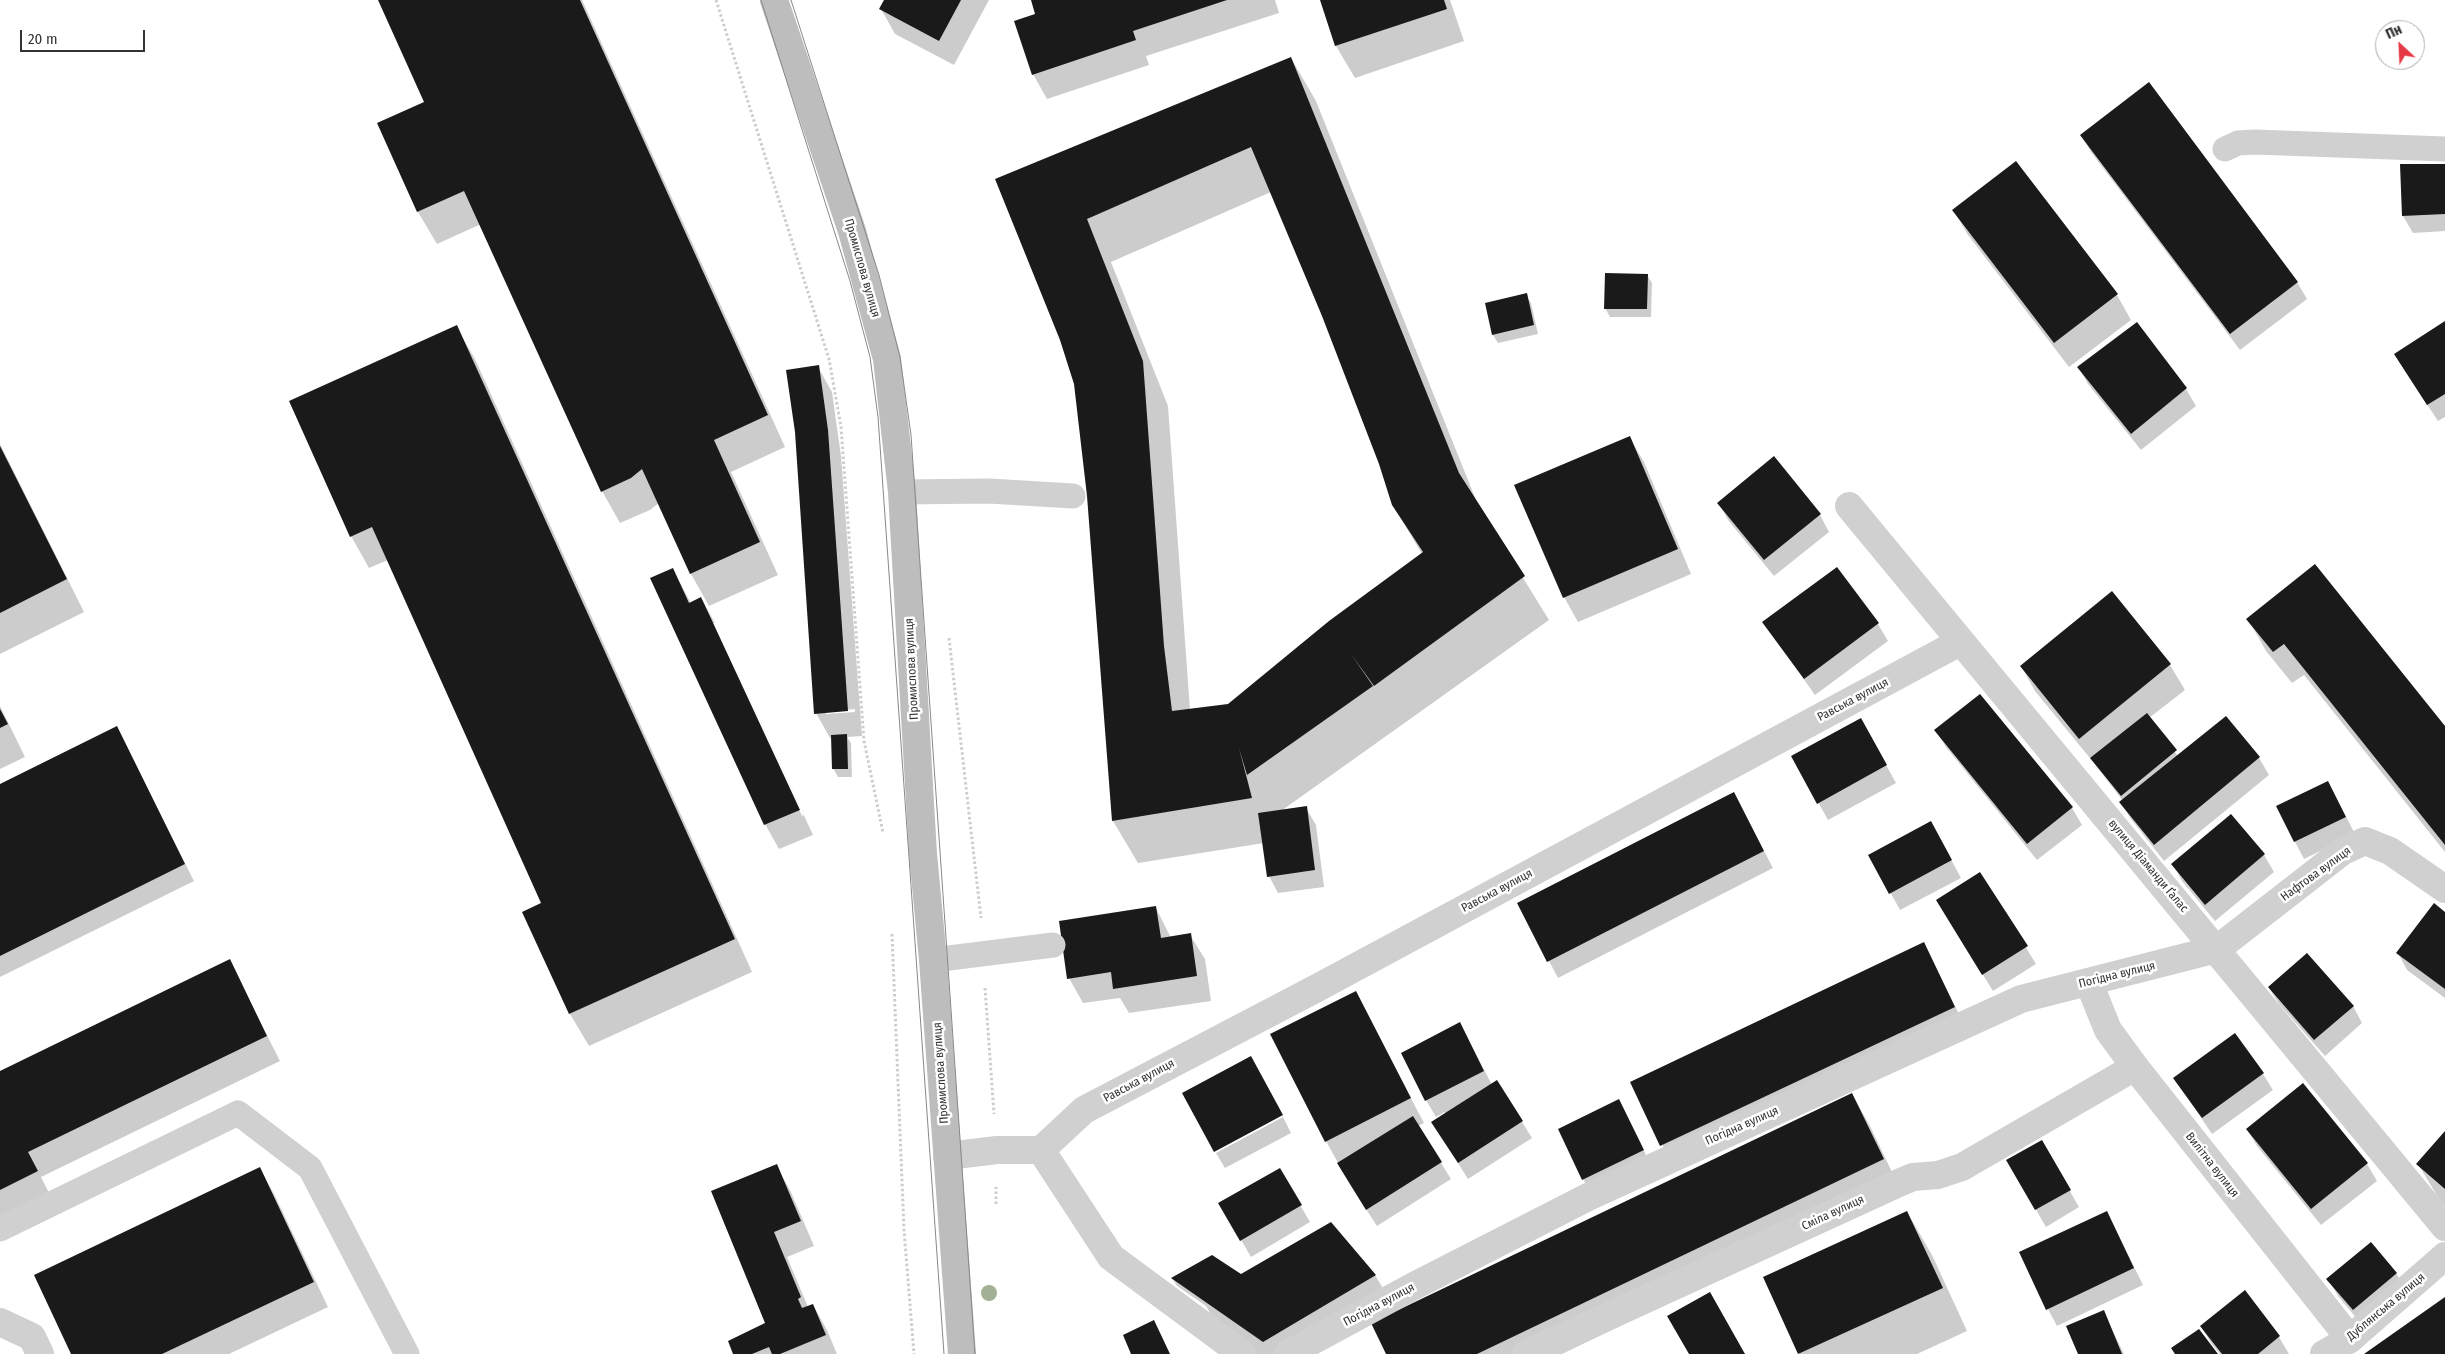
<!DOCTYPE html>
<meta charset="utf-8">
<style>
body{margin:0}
#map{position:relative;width:2445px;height:1354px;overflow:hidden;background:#fff;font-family:"Fira Sans Condensed",sans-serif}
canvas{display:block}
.north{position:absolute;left:2375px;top:20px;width:50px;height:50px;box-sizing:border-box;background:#fff;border:1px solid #adadad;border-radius:50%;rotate:335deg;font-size:14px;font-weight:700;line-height:20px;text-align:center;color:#333}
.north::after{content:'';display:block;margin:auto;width:18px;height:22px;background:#e63946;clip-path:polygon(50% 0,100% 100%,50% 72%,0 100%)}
.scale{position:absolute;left:20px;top:30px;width:125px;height:22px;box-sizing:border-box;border:2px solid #333;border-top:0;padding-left:6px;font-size:15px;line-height:18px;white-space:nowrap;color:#333;-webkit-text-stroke:4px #fff;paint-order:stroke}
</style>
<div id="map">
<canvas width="2445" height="1354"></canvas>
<div class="north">Пн</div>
<div class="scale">20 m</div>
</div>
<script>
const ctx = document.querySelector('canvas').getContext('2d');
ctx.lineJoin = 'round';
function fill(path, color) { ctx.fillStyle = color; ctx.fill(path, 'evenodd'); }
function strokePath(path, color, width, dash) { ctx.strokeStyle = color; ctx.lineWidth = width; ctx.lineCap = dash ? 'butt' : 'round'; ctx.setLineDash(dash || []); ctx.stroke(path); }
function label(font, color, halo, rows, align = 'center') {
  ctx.font = font + ' "Fira Sans Condensed",sans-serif'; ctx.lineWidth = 5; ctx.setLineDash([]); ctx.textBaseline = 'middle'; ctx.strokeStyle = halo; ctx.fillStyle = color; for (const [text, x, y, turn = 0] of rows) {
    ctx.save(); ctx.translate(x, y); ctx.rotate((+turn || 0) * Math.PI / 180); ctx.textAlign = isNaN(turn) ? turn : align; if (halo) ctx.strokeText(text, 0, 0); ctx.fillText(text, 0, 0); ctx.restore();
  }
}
fill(new Path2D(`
 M379,0H582L785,447L731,472L778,575L709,606L691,574L659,503L650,510L620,523L602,491L481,224L437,244L418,212L379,124L426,103Z
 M885,0H989L954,65L895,34L881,9Z
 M1032,0H1275L1279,13L1146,56L1149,65L1047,99L1033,74L1037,15Z
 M1321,0H1450L1464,41L1355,78L1336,46Z
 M1291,58L1316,101L1478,505L1549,620L1281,811L1306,808L1316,825L1324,887L1278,893L1269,876L1264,843L1138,863L1113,821L1089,496L1075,383L1061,339L996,180ZM1271,192L1323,316L1380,464L1393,505L1422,554L1229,705L1190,710L1168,406L1111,262Z
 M2081,135L2297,282L2307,299L2240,350L2091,152Z
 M2016,163L2117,295L2131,320L2069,367L1968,235L1954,211Z
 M2402,165H2445V231L2413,233L2403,216Z
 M1647,275L1652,283L1651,317H1610L1605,308Z
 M1526,295L1531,303L1538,334L1498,343L1493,335Z
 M2445,322V417L2438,421L2405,371Z
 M456,327L475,359L752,972L589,1046L570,1014L524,912L543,903L388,560L369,568L351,536Z
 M818,367L832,392L841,456L862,736L847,737L851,743L852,777H838L833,768L832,738H830L816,713ZM855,709V712L826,714V712Z
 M2079,368L2186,389L2196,406L2141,450L2088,384Z
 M1629,437L1644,462L1691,574L1578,622L1564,597Z
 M0,444L84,612L0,654Z
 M1719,503L1820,515L1829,532L1774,576L1728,520Z
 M1836,569L1878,624L1888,641L1815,695L1764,623Z
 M673,570L691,603L701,598L715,623L813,835L779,849L765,824ZM712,623H715L804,815L802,816Z
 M2112,593L2170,665L2185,690L2149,718L2178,756L2225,718L2259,758L2269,775L2164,861L2131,819L2121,803L2123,801L2094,763L2035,691L2021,666Z
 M2248,619L2445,728V852L2304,675L2292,683L2266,651Z
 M0,706L25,757L0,769Z
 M117,728L194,881L0,977V786Z
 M1936,731L2072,808L2082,825L2037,860L1946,747Z
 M1870,736L1896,783L1828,820L1793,757Z
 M2328,782L2355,834L2304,859L2277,807Z
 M1743,811L1773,868L1558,978L1519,904Z
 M2231,816L2264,855L2274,872L2215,921L2182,881L2173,864Z
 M1940,839L1961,878L1900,910L1870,855Z
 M1980,873L2036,964L1993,991L1947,917Z
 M1156,908L1171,938L1190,935L1205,959L1211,1001L1129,1013L1120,998L1083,1003L1069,978Z
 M2445,913V998L2407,970L2398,953Z
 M1924,944L1968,1032L1671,1162L1632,1083Z
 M229,960L280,1061L41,1177L51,1197L0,1221V1072Z
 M2269,988L2353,1006L2362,1023L2325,1056L2279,1004Z
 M1355,992L1424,1123L1418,1126L1451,1179L1377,1226L1348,1181L1326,1141Z
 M1469,1041L1492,1085L1497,1082L1532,1138L1468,1179L1443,1139L1446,1114L1445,1112L1436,1117L1426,1100Z
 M2263,1074L2273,1090L2212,1134L2175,1079Z
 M2303,1085L2367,1164L2377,1181L2321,1225L2257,1146L2247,1129Z
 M1852,1094L1870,1126L1901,1191L1562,1354H1387Z
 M1619,1101L1652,1167L1593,1196L1583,1179Z
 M1283,1117L1291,1133L1225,1168L1216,1153Z
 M2445,1133V1209L2418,1164Z
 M2041,1141L2079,1207L2046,1227L2008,1161Z
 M776,1166L790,1190L814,1246L787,1257L808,1307L813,1305L827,1330L837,1354H735L767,1324Z
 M260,1169L274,1194L328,1307L229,1354H72Z
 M1279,1169L1310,1222L1251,1257L1220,1204Z
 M1907,1212L1932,1255L1967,1331L1917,1354H1800L1765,1278Z
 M2107,1212L2143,1285L2057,1326L2048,1309Z
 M1330,1224L1375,1275L1394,1307L1314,1354H1254L1220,1330L1206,1306L1177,1286L1172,1278L1241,1276Z
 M2396,1273L2406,1290L2363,1326L2338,1296L2328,1279Z
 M2244,1292L2279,1337L2289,1354H2220L2211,1343L2201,1326Z
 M2103,1311L2124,1354H2080Z`), '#0003');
fill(new Path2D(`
 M378,0H580L768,415L714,440L760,542L690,574L642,469L631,478L601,492L464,191L417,212L377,123L424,102Z
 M884,0H961L939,41L879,9Z
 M1031,0H1227L1133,31L1136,40L1032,75L1014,21L1035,14Z
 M1320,0H1444L1447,9L1335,46Z
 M1291,57L1459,473L1525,576L1374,686L1351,654L1373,686L1247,775L1239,748L1252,798L1112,821L1087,496L1074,384L1060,340L995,179ZM1251,147L1322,316L1379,464L1392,505L1423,552L1329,621L1228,704L1172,711L1164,646L1143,361L1087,219Z
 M2149,82L2298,282L2230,334L2080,135Z
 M2016,161L2118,294L2054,343L1952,210Z
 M2400,164H2445V214L2402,216Z
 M1605,273L1648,274L1647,309H1604Z
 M1527,293L1534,325L1492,335L1485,303Z
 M2445,321V394L2427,405L2394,354Z
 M2137,322L2187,388L2131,434L2077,367Z
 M457,325L735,939L569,1014L522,912L541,903L372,527L350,537L289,401Z
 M819,365L828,430L848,711L814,714L795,432L786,370Z
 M1630,436L1678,549L1563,598L1514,485Z
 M0,446L67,579L0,613Z
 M1774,456L1821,514L1764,560L1717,503Z
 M2315,564L2445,726V845L2284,644L2273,652L2246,619Z
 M1837,567L1879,623L1804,679L1762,622Z
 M673,568L689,603L701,597L800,810L764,825L650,578Z
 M2112,591L2171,664L2079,739L2020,666Z
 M1980,694L2073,807L2027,844L1934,730Z
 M0,709L8,724L0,728Z
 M2147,713L2177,750L2121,796L2090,758Z
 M2226,716L2260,757L2154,845L2119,802Z
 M1861,718L1887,765L1817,804L1791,756Z
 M117,726L185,864L0,956V784Z
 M847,734L848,769H832L831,735Z
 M2328,781L2346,817L2294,842L2276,806Z
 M1734,792L1764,851L1547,962L1517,903Z
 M1307,806L1315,870L1267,877L1258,813Z
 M2231,814L2265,854L2205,905L2171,864Z
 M1931,821L1952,860L1889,894L1868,855Z
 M1980,872L2028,946L1982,975L1936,900Z
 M2434,903L2445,912V989L2396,953Z
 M1156,906L1161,938L1191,933L1197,976L1113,989L1111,972L1067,979L1059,921Z
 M1924,942L1955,1007L1660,1146L1630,1082Z
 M2307,953L2354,1006L2314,1040L2268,987Z
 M230,959L267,1036L28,1152L38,1171L0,1190V1071Z
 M1356,991L1411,1098L1325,1142L1270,1034Z
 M1460,1022L1484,1071L1425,1101L1401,1053Z
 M2235,1033L2264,1073L2202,1118L2173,1078Z
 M1251,1056L1283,1115L1214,1152L1182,1093Z
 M1497,1080L1523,1121L1458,1163L1431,1122Z
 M2303,1083L2368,1163L2311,1209L2246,1129Z
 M1852,1093L1884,1159L1477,1354H1386L1371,1323Z
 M1619,1099L1644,1150L1582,1180L1558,1129Z
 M1413,1116L1442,1162L1366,1210L1337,1163Z
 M2445,1131V1189L2416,1164Z
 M2042,1140L2071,1190L2035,1210L2006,1160Z
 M777,1164L801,1221L774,1232L801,1297L798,1299L802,1308L813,1304L826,1335L780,1354H772L769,1347L752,1354H733L728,1341L765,1323L711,1191Z
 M260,1167L314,1282L162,1354H71L34,1275Z
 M1280,1168L1302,1205L1240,1241L1218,1203Z
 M1907,1211L1943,1288L1798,1354L1763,1277Z
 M2107,1211L2134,1268L2046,1310L2019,1252Z
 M1331,1222L1376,1275L1263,1342L1171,1278L1212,1255L1241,1274Z
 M2371,1242L2397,1273L2353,1310L2326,1279Z
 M2245,1290L2280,1336L2258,1354H2222L2200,1326Z
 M1710,1292L1745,1354H1689L1667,1316Z
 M2445,1297V1354H2364Z
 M2104,1310L2122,1354H2078L2066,1326Z
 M1154,1320L1170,1354H1131L1123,1335Z
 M2199,1329L2218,1354H2175L2171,1348Z`), '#1a1a1a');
strokePath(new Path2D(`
 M716,0L829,359L841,427L864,741L883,833
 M949,638L981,918
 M892,934L904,1230L914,1354
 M985,988L994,1114
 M996,1204V1187`), '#cdcdcd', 3, [2.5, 2.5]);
strokePath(new Path2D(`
 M2225,149L2238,143L2255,142L2445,149
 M902,492L989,491L1073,496
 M933,960L1053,945
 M0,1229L238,1113L310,1168L407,1354`), '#d0d0d0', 25);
strokePath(new Path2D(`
 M2135,1067L2350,1339`), '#d0d0d0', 28);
strokePath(new Path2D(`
 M1849,506L2445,1227
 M1041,1150L1084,1110L1317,988L1960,642
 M947,1156L997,1150H1041L1111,1257L1242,1354
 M0,1322L32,1337L40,1354
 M1288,1354L1412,1287L1588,1197L2021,999L2217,949L2343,851L2365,841L2390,851L2445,889
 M1526,1354L1901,1182L1913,1177L1938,1175L1962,1167L2135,1067L2108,1030L2089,983
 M2324,1354L2350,1339L2445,1256`), '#d0d0d0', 28);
strokePath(new Path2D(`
 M774,0L852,231L887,359L902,492L923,854L933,960L962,1354`), '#bdbdbd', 28);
strokePath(new Path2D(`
 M761,0L850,281L870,357L878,417L944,1354
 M791,0L879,275L900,357L911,435L975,1354`), '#888', 1);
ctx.fillStyle = '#a2b095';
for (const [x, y] of [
 [989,1293]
]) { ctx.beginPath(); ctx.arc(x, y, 8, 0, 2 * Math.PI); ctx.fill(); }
label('12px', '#333', '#fff', [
 ["Промислова вулиця",862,268,74],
 ["Промислова вулиця",912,669,-93],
 ["Равська вулиця",1853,700,-28],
 ["вулиця Діаманди Ґалас",2148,866,50],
 ["Нафтова вулиця",2316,874,-36],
 ["Равська вулиця",1497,891,-28],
 ["Погідна вулиця",2117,975,-14],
 ["Промислова вулиця",941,1073,-94],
 ["Равська вулиця",1139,1081,-28],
 ["Погідна вулиця",1742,1126,-24],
 ["Вилітна вулиця",2212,1165,52],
 ["Сміла вулиця",1833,1213,-25],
 ["Погідна вулиця",1379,1305,-28],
 ["Дублянська вулиця",2386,1307,-40]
]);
</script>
